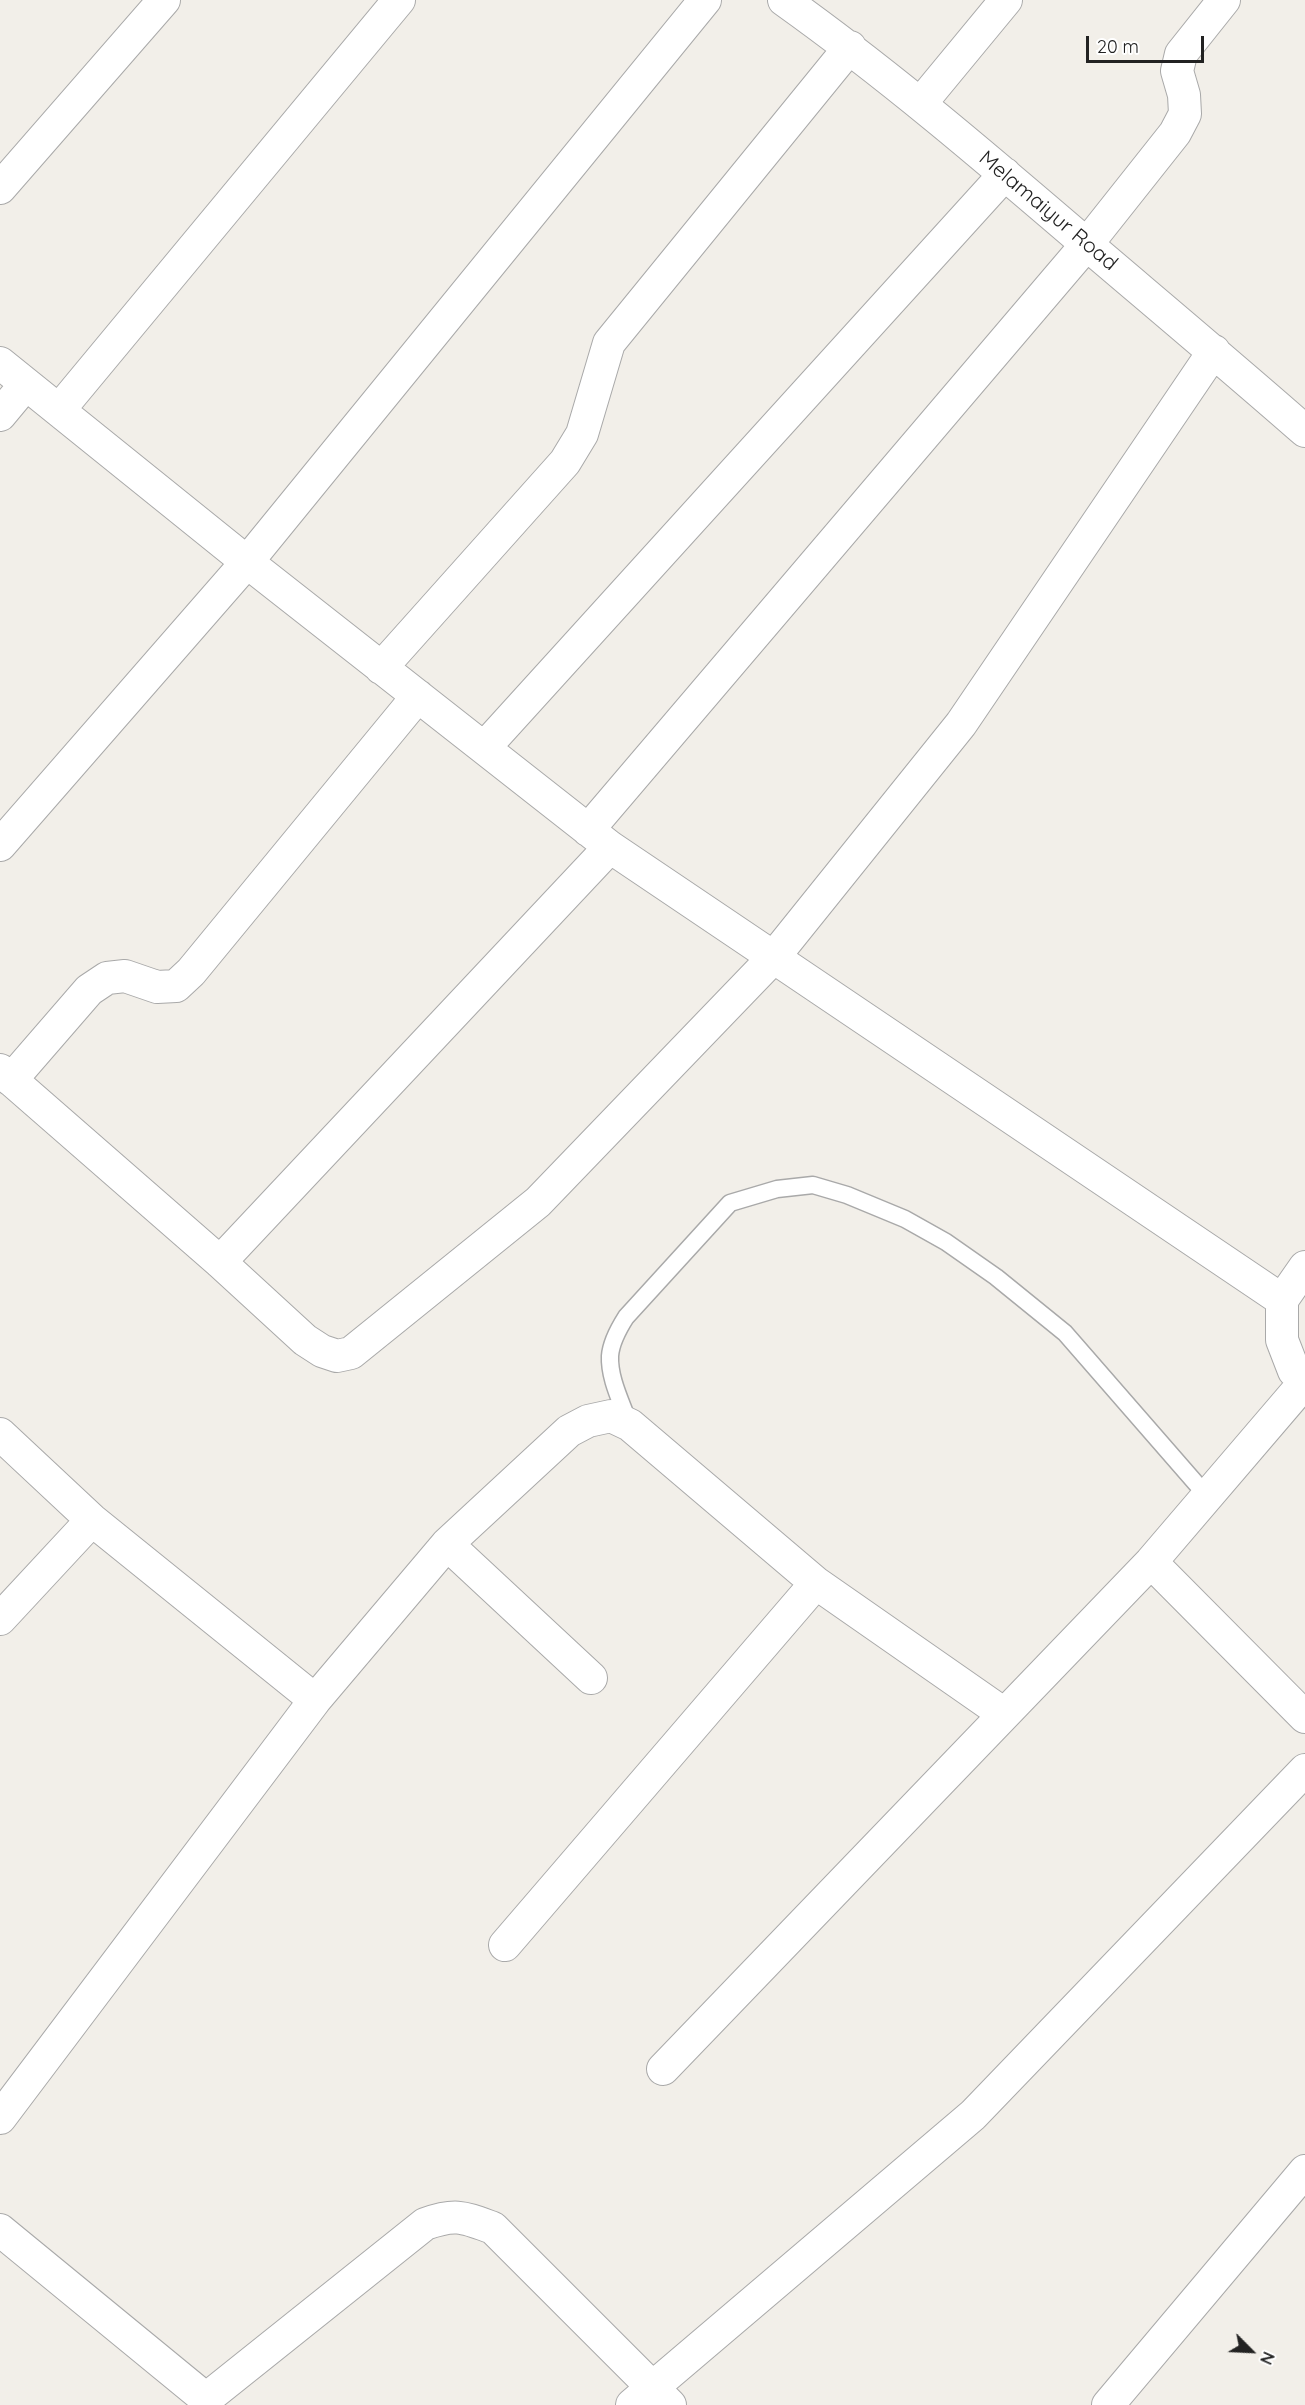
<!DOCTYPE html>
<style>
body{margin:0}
#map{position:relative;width:1305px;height:2405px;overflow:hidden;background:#f2efe9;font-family:Quicksand,sans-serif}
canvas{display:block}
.north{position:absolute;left:1221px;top:2321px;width:60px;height:60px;-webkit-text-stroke:4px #fff;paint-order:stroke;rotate:114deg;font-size:16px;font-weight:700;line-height:24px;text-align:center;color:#222}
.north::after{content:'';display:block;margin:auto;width:21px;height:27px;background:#222;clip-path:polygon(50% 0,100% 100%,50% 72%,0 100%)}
.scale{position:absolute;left:1086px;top:36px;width:118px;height:27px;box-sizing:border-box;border:3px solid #222;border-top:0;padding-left:8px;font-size:18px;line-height:21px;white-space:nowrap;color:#222;-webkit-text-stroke:4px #fff;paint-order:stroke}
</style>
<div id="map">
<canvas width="1305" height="2405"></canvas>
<div class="north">N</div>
<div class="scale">20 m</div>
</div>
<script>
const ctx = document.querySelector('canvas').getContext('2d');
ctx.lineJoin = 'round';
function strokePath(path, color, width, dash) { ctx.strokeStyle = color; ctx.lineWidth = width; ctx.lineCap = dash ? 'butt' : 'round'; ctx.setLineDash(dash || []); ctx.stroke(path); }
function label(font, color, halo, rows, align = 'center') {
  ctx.font = font + ' Quicksand,sans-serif'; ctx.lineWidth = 4.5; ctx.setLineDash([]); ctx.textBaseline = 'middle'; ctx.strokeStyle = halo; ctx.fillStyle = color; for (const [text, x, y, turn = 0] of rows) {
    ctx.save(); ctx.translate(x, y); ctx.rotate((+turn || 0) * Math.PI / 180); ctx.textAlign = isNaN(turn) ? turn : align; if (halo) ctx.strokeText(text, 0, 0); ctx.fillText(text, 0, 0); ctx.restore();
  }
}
const lane = new Path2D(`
 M629,1424C622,1403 609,1379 610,1356C611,1342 619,1328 626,1317L730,1203L777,1189L813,1185L847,1195L905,1219L946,1242L996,1277L1065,1333L1207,1496`);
const street = new Path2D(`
 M784,0C889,75 986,158 1084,242C1158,305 1232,367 1305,431
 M921,103L1006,0
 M0,188L164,0
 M0,363L247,562L610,847L1282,1300
 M59,410L399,0
 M0,415L25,385
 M381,668L565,462L582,434L609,343L850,47
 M484,748L1005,174
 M588,830L1087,244L1175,133L1185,114L1184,95L1177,71L1181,54L1224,0
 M0,845L247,562L705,0
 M0,1070L220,1262L305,1340L322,1351L337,1356L351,1353L538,1202L773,958L961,724L1214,351
 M11,1080L89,990L107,978L125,976L157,987L176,986L191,972L418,696
 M220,1262L610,847
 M1305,1267L1282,1300V1340L1294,1371L1305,1382
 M0,1434L92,1520L315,1700L0,2118
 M447,1544L591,1678
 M1151,1562L1305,1717
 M0,1619L92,1520
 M315,1700L447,1544L569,1431L588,1421L611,1416L630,1425L816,1583L1004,1714
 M505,1945L816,1583
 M663,2069L1151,1562L1305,1382
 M0,2230L206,2399L425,2224C456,2213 463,2217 493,2228L670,2405
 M632,2405L973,2115L1305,1770
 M1108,2405L1305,2171`);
strokePath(lane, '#a9a9a9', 19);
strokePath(street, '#a9a9a9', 34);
strokePath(lane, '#fff', 16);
strokePath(street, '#fff', 32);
label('21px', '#222', '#fff', [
 ["Melamaiyur Road",1048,211,40]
]);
</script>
